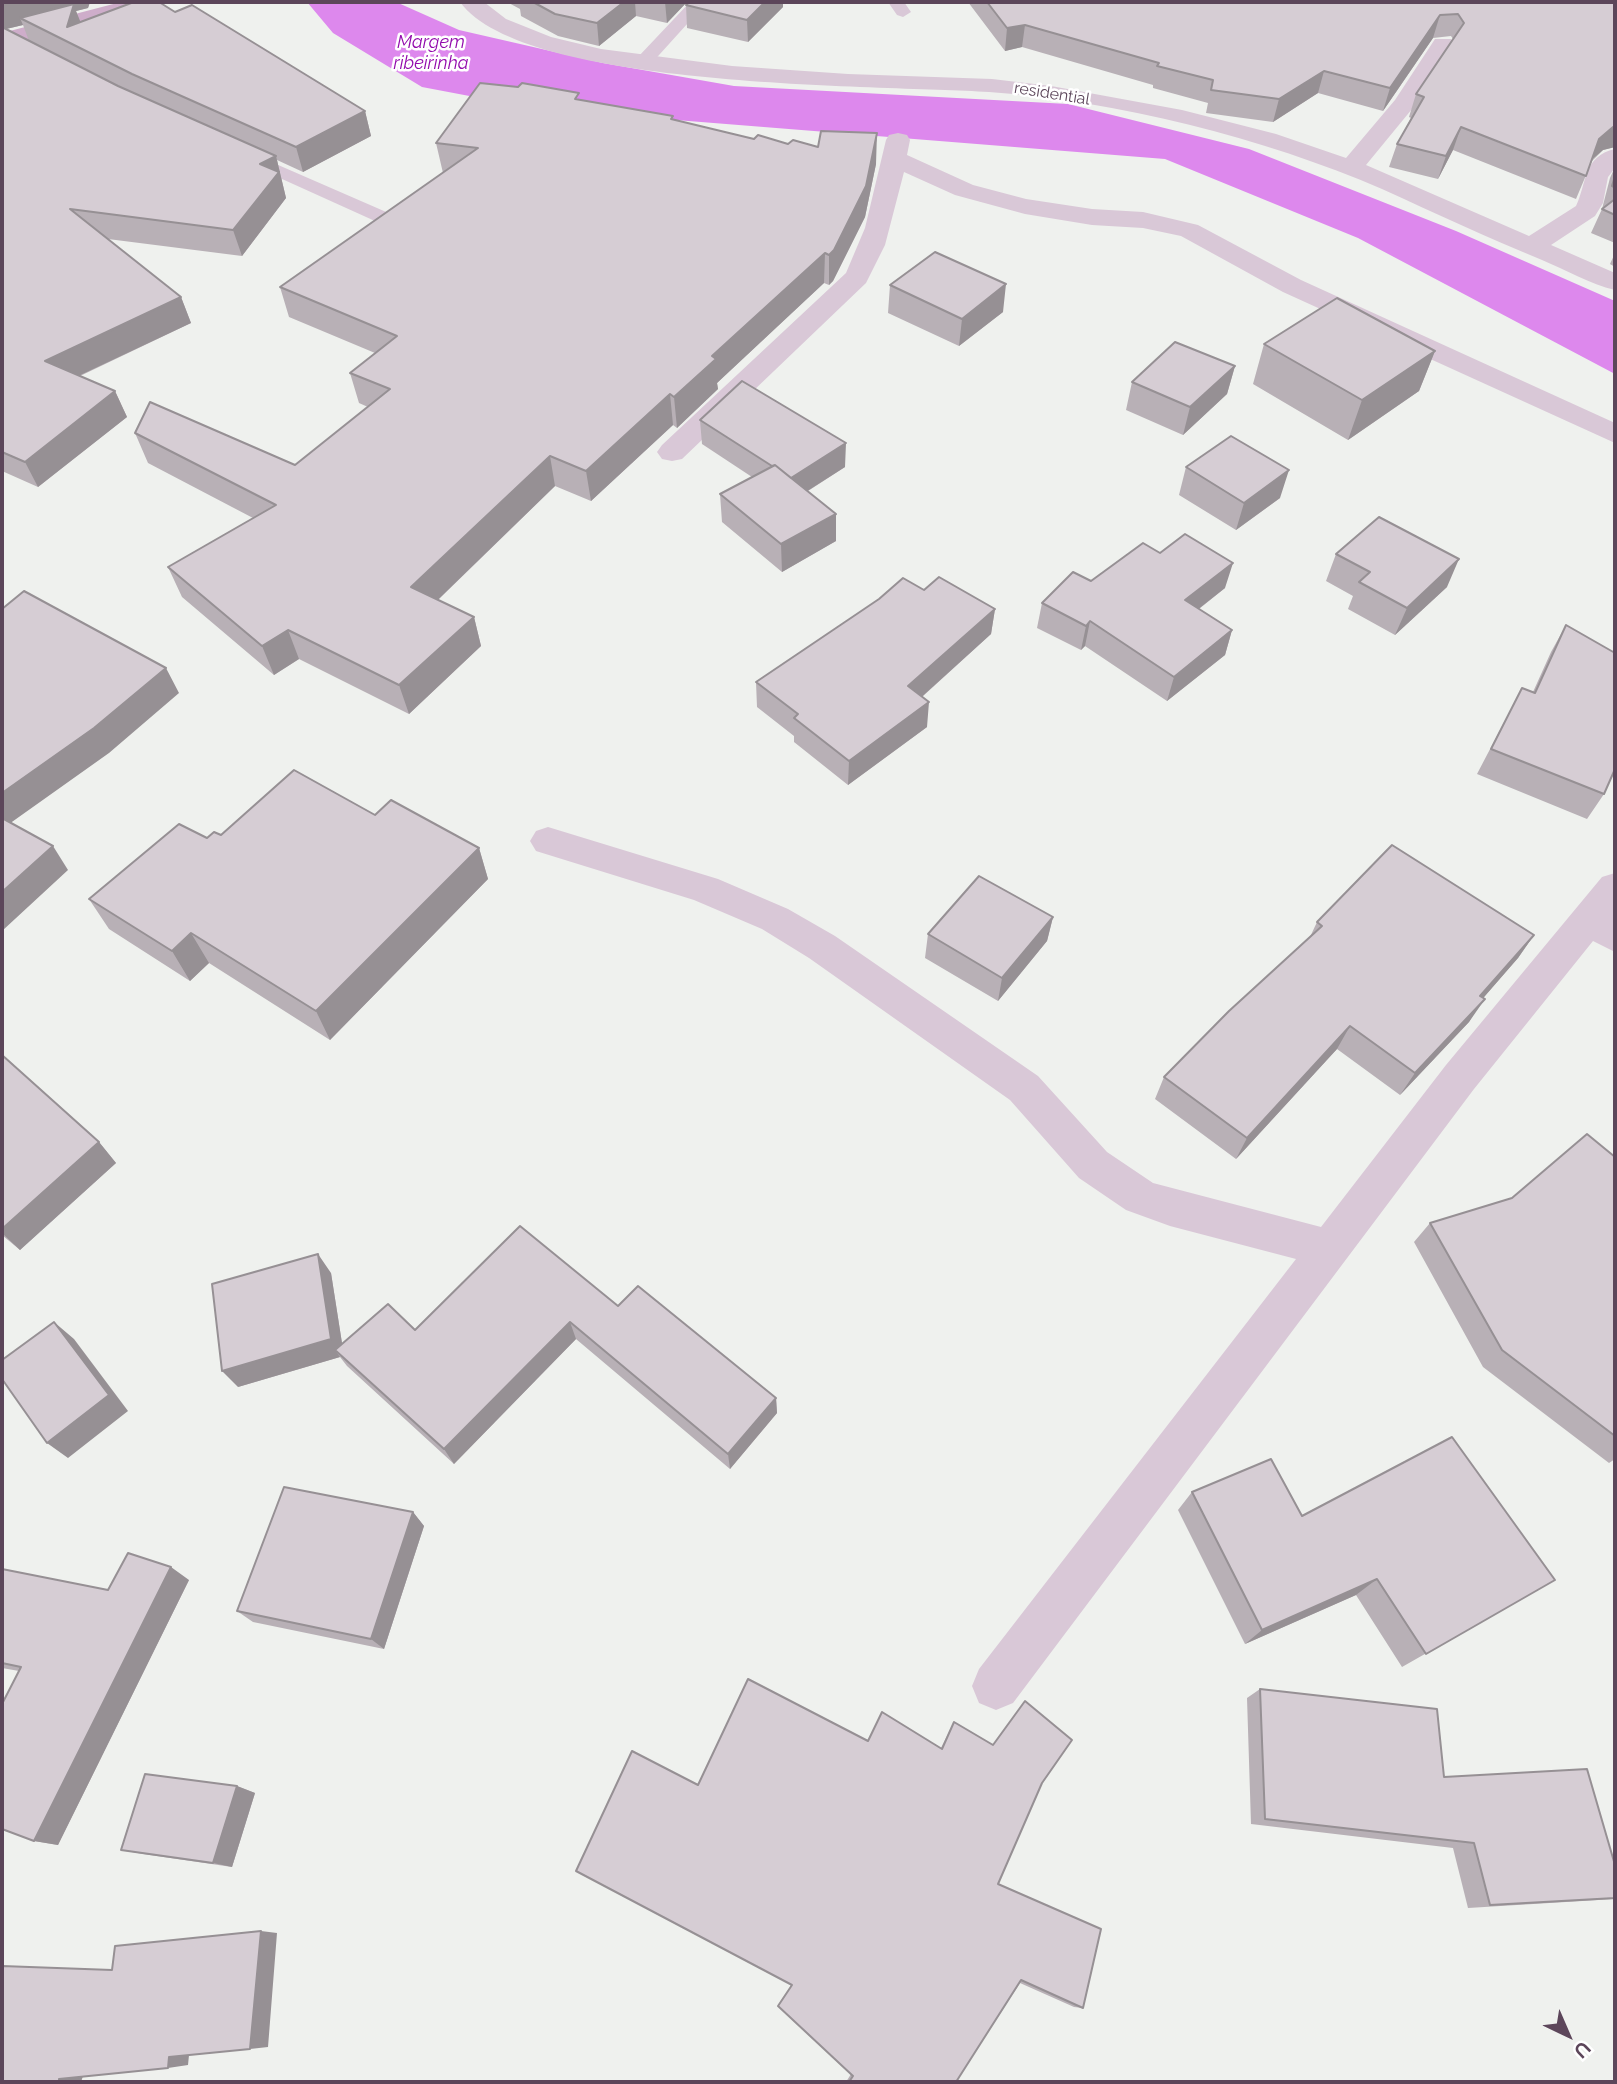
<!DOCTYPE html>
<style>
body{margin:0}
#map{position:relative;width:1617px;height:2084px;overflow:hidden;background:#eff1ee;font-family:Raleway,sans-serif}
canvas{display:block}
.frame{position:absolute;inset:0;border:4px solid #5c465a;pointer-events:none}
.north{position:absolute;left:1533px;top:2000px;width:70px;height:70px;-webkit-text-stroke:5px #fff;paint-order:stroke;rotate:136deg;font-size:19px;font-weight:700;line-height:28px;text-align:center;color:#5c465a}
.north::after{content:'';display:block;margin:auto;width:24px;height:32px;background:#5c465a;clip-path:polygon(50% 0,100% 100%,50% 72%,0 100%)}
</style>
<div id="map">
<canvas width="1617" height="2084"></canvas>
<div class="frame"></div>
<div class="north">U</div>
</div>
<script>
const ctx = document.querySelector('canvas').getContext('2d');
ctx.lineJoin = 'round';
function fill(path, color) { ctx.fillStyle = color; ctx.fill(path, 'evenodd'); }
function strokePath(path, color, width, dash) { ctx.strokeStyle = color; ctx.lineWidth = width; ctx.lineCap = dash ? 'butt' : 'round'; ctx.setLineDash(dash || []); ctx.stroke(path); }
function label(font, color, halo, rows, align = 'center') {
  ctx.font = font + ' Raleway,sans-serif'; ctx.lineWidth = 5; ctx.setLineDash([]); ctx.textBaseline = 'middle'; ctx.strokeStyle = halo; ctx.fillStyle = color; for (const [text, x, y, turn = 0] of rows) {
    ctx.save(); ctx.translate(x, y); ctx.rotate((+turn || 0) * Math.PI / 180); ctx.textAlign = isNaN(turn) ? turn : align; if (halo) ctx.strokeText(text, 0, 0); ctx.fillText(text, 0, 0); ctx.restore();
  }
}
fill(new Path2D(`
 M307,2H396L459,30L603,63L734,86L1068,104L1249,149L1456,231L1615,301V374L1358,238L1165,159L538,109L422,87L333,33Z`), '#dd88ed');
fill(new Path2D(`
 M690,2H707L650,65H638L636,61L638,57Z
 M888,2H904L911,12L903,17L897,15Z
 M246,151L400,218L402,222L393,228L386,226L240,160L237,156Z`), '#d9c8d7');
fill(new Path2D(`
 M460,2H484L506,19L551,37L601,49L732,66L848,74L992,79L1051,86L1182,110L1276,134L1346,158L1395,100L1435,39H1451L1454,44L1412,109L1366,165L1529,236L1576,206C1587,183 1583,156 1615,149V168L1608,177L1603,203L1595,216L1551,245L1615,273V290C1590,284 1566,270 1542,260C1488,238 1435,213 1382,189C1264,138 1117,101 989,92C881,85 524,90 460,2Z
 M898,133L907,135L910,140L907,155L973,185L1026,199L1092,209L1143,212L1198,225L1301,280L1615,423V443L1283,292L1181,236L1143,228L1092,225L1025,214L955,195L904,172L885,245L866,283L682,459L672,461L662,459L657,452L662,445L846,273L865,228L886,140L889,135Z
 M548,827L718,879L788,909L835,936L1038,1076L1107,1152L1153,1183L1321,1227L1446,1065L1602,877L1615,873V913L1613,916L1615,918V952L1593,941L1474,1089L1013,1703L996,1710L979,1703L972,1686L979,1669L1296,1259L1170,1226L1126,1210L1079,1178L1010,1100L809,958L762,929L694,900L536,851L530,841L536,831Z`), '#d9c8d7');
fill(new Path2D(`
 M121,2H156L153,7L2,47V33Z`), '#ceadca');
fill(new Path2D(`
 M2,2H90L88,8L76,11L80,22L175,12L365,111L371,136L303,172L277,160L286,198L242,256L108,239L181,297L191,323L80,376L115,391L127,417L38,487L2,471ZM23,25L29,41L6,29Z
 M507,2H687L667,23L636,16L599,46L558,36L521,16L520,9Z
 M689,2H783V7L748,42L687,28L686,5Z
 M968,2H1615V147L1603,150L1592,161L1576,199L1453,150L1438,179L1389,167L1397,144L1411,118L1409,117L1416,94L1453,39L1451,36L1433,38L1383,111L1318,93L1273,122L1206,113L1208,103L1153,88V85L1022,47L1005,51Z
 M580,99L673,120L754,139L788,144L876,164L865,217L833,281L829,285L824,283L717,383L718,389L677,428L673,425L591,501L555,486L438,600L474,617L481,646L409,714L299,659L274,675L182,597L168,567L253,518L148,463L135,433L295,465L368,407L359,403L350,373L375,353L289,317L280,287L443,173L436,143Z
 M1615,167V243L1591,233L1602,209L1610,178Z
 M1615,253V267L1610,264Z
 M890,285L1003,312L959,346L888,313Z
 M1264,344L1435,351L1419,391L1348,440L1253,384Z
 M1235,366L1227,394L1183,435L1126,410L1132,382Z
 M700,420L845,467L808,491L836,541L782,572L722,522L720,494L752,477L702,444Z
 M1186,467L1280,498L1236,530L1179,495Z
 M1160,553L1225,588L1199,609L1232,630L1225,655L1167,701L1085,646L1081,650L1037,628L1042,603L1091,581Z
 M1336,554L1447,587L1395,635L1348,609L1353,596L1326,581Z
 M924,590L995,609L991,634L922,697L927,727L848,785L794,742V736L757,707L756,682Z
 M1566,625L1604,794L1587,819L1477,774L1522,688L1533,692L1551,652Z
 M375,815L479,848L488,879L330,1040L209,963L190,981L109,929L89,899L207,838L221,835Z
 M1053,917L1047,941L998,1001L925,958L928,934Z
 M1317,922L1534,935L1518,958L1483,998L1469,1022L1400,1095L1337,1049L1236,1159L1155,1099L1164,1077L1310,937Z
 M2,1055L99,1142L116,1163L20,1250L2,1235Z
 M1615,1157V1459L1609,1463L1483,1367L1414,1242L1430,1223L1512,1198Z
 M331,1273L342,1343L415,1330L618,1306L776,1398L777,1413L730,1469L576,1339L454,1464L347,1366L340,1357L238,1387Z
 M1192,1492L1302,1516L1555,1580L1402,1667L1356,1595L1245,1644L1178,1510Z
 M413,1512L424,1526L384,1649L253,1622L237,1611Z
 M2,1569L108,1590L189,1580L58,1845L34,1841L19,1671L2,1668Z
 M1260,1689L1444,1777L1615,1899L1468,1908L1453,1848L1251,1824L1247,1698Z
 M954,1722L993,1745L1042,1783L998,1884L1083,2008L1074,2007L1020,1983L956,2082H846L851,2074L792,1985L698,1785L868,1741L941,1748Z
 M237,1786L255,1793L232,1867L143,1854L121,1850Z`), '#b8b0b6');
fill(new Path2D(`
 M5,2H90L88,8L76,11L83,28L78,47L20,18L23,25L2,30V3Z
 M624,2H635L636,16L599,46L597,23Z
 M665,2H687L667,23Z
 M765,2H783V7L748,42L747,20Z
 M1440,15L1433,38L1383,111L1390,88Z
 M1025,25L1022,47L1005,51L1007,28Z
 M1324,71L1318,93L1273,122L1279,99Z
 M365,111L371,136L303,172L296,147Z
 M1461,127L1453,150L1438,179L1446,156Z
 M1613,127H1615V147L1603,150L1589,162L1599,139Z
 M877,133L876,164L865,217L833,281L829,285V255Z
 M276,156L286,198L242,256L233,230L260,164Z
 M825,253L824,283L717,383L718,389L677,428L674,397L712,356Z
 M1006,284L1003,312L959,346L962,319Z
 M181,297L191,323L57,386L45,361Z
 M1435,351L1419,391L1348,440L1362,400Z
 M1235,366L1227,394L1183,435L1190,407Z
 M115,391L127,417L38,487L25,462Z
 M670,394L673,425L591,501L586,471Z
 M846,443L845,467L790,502V478Z
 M550,456L555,486L420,617L411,587Z
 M1289,470L1280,498L1236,530L1244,503Z
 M836,514V541L782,572L781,544Z
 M1459,559L1447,587L1395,635L1407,608Z
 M1233,563L1225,588L1178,625L1185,600Z
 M995,609L991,634L906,711L908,686Z
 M474,617L481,646L409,714L399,685Z
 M1090,621L1085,646L1081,650L1086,626Z
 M288,630L299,659L274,675L262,646Z
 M1232,630L1225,655L1167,701L1174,677Z
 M166,668L179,693L109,753L2,829V793Z
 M929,702L927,727L848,785L849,761Z
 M53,846L68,870L2,931V892Z
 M479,848L488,879L330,1040L316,1011Z
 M1053,917L1047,941L998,1001L1002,978Z
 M191,933L209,963L190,981L172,951Z
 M1534,935L1518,958L1465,1019L1480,996Z
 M1485,999L1469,1022L1400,1095L1415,1073Z
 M1350,1026L1337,1049L1236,1159L1247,1138Z
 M99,1142L116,1163L20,1250L2,1233V1229Z
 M318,1254L331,1273L344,1356L335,1350L340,1357L238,1387L222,1371Z
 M54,1322L74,1339L128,1411L68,1458L47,1443Z
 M570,1322L576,1339L454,1464L444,1449Z
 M776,1398L777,1413L730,1469L728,1454Z
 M413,1512L424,1526L384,1649L371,1639Z
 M171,1567L189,1580L58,1845L34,1841Z
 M1377,1579L1356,1595L1245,1644L1262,1630Z
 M237,1786L255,1793L232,1867L213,1863Z
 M261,1931L277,1933L268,2047L250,2049Z
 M189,2055L188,2065L168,2068L169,2057Z
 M83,2076L81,2082H59V2079Z`), '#969094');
const building = new Path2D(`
 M134,2H159L175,12L192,5L365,111L296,147L132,74L20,18L74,4L67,27Z
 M533,2H624L597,23L555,14Z
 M689,2H765L747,20L686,5Z
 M987,2H1615V127H1613L1599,139L1586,176L1461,127L1446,156L1397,144L1424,97L1416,94L1464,23L1458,14L1440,15L1390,88L1324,71L1279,99L1211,90L1213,80L1157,66L1159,63L1025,25L1007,28Z
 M2,27L118,86L276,156L260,164L279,172L233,230L70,209L181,297L45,361L115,391L25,462L2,452Z
 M480,83L518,87L522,83L579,93L575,99L673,116L671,119L754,139L758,135L788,144L793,140L818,147L821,131L877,133L866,186L834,250L829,255L825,253L712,356L716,359L674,397L670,394L586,471L550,456L411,587L474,617L399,685L288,630L262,646L168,567L276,505L135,433L150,402L295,465L390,389L350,373L397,336L280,287L478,148L436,143Z
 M1615,176V188L1612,186Z
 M1615,199V215L1602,209Z
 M935,252L1006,284L962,319L890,285Z
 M1337,298L1435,351L1362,400L1264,344Z
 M1175,342L1235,366L1190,407L1132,382Z
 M742,381L846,443L791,478L775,465L772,466L700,420Z
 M1231,436L1289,470L1244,503L1186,467Z
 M775,465L836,514L781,544L720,494Z
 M1379,517L1459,559L1407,608L1359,582L1370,572L1336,554Z
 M1185,534L1233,563L1185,600L1232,630L1174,677L1090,621L1086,626L1042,603L1073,572L1091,581L1143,543L1160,553Z
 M939,577L995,609L908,686L929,702L849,761L794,718L798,714L756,682L879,599L903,578L924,590Z
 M24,591L166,668L94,728L2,793V609Z
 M1566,625L1615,653V769L1604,794L1491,749L1522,688L1535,693Z
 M294,770L375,815L391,800L479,848L316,1011L191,933L172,951L89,899L179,824L207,838L214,832L221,835Z
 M2,818L53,846L2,892Z
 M1392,845L1534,935L1480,996L1485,999L1415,1073L1350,1026L1247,1138L1164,1077L1229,1011L1322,926L1317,922Z
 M979,876L1053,917L1002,978L928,934Z
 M2,1055L99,1142L2,1229Z
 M1587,1134L1615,1157V1436L1502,1350L1430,1223L1512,1198Z
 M520,1226L618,1306L638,1286L776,1398L728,1454L570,1322L444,1449L335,1350L388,1304L415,1330Z
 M318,1254L331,1339L222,1371L212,1284Z
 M54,1322L109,1395L47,1443L2,1379V1360Z
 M1452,1437L1555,1580L1426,1654L1377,1579L1262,1630L1192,1492L1271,1459L1302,1516Z
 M284,1487L413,1512L371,1639L237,1611Z
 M128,1553L171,1567L34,1841L2,1829V1704L21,1667L2,1663V1569L108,1590Z
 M748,1679L868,1741L882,1712L942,1749L954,1722L993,1745L1025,1701L1072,1740L1042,1783L998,1884L1101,1929L1083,2008L1021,1980L956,2082H849L853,2076L778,2006L792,1985L576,1871L632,1751L698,1785Z
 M1260,1689L1437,1709L1444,1777L1587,1769L1615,1865V1898L1490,1905L1474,1843L1265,1819Z
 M145,1774L237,1786L213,1863L121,1850Z
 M261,1931L250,2049L169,2057L168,2068L59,2079V2082H2V1966L112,1970L115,1946Z`);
fill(building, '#d6cdd4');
strokePath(building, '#969094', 2);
label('16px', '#5c465a', '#fff', [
 ["residential",1052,94,9]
]);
label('italic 18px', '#920aac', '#fff', [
 ["Margem",431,43],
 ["ribeirinha",431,64]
]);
</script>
